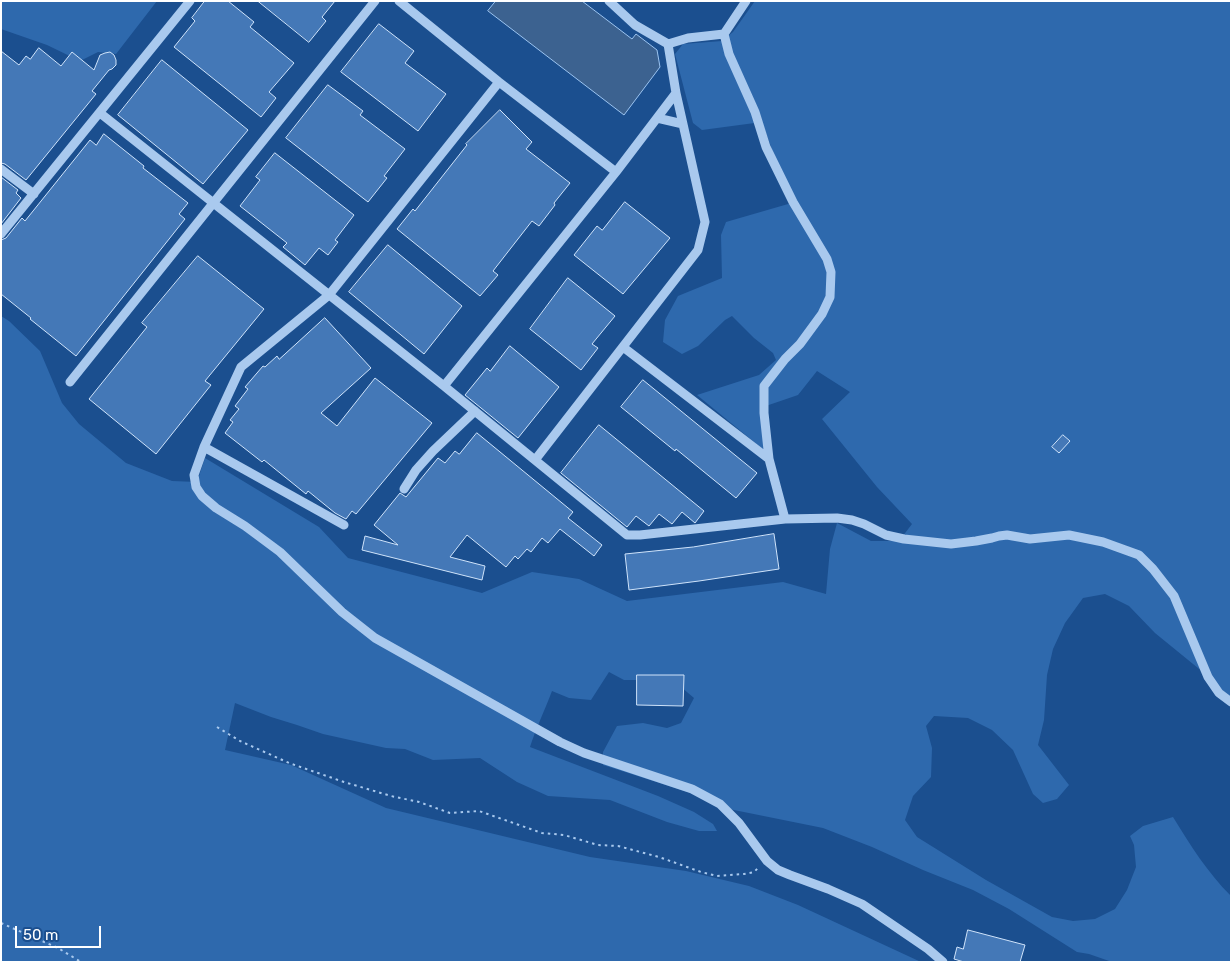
<!DOCTYPE html>
<style>
body{margin:0}
#map{position:relative;width:1232px;height:963px;overflow:hidden;background:#1b4f8f;font-family:Rubik,sans-serif}
canvas{display:block}
.frame{position:absolute;inset:0;border:2px solid #fff;pointer-events:none}
.scale{position:absolute;left:15px;top:926px;width:86px;height:22px;box-sizing:border-box;border:2px solid #fff;border-top:0;padding-left:6px;font-size:15px;line-height:18px;white-space:nowrap;color:#fff;-webkit-text-stroke:4px #1b4f8f;paint-order:stroke}
</style>
<div id="map">
<canvas width="1232" height="963"></canvas>
<div class="frame"></div>
<div class="scale">50 m</div>
</div>
<script>
const ctx = document.querySelector('canvas').getContext('2d');
ctx.lineJoin = 'round';
function fill(path, color) { ctx.fillStyle = color; ctx.fill(path, 'evenodd'); }
function strokePath(path, color, width, dash) { ctx.strokeStyle = color; ctx.lineWidth = width; ctx.lineCap = dash ? 'butt' : 'round'; ctx.setLineDash(dash || []); ctx.stroke(path); }
fill(new Path2D(`
 M1,1H157L116,54L98,52L80,61L47,45L1,29Z
 M755,1H1231V699L1209,677L1155,633L1129,606L1105,594L1083,598L1065,623L1053,649L1047,675L1044,720L1038,745L1069,785L1057,799L1043,803L1033,794L1013,750L992,730L968,718L934,716L926,726L932,748L931,777L913,796L905,820L917,837L986,880L1052,917L1073,921L1095,919L1115,909L1127,890L1136,867L1134,845L1130,836L1143,826L1173,817C1191,846 1207,872 1231,896V962H1112L1089,954L1077,952L1009,909L973,890L923,870L872,847L823,828L729,809L697,795L603,765V752L617,726L643,723L667,728L681,723L694,698L681,687L658,680H624L609,672L591,700L569,698L552,691C545,710 536,728 530,747L658,796L694,812L713,824L717,831H699L667,822L610,800L548,796L517,782L480,758L433,760L405,749L386,748L323,734L297,725L271,717L235,703L225,750L291,765L386,808L590,857L686,871L749,886L798,905L921,962H1V316L9,321L40,351L62,403L79,424L126,463L172,481L197,482L205,458L319,527L348,558L482,593L532,572L579,579L627,601L783,582L826,594L830,549L837,523L871,541H899L912,524L877,487L822,419L850,392L817,371L798,395L760,408L765,451L697,395L759,375L776,360L773,353L754,338L732,316L725,320L698,346L682,354L663,342L665,320L678,296L722,278L721,235L726,222L795,202L775,158L762,122L702,130L693,123L675,54L683,44L722,41L733,32Z`), '#2e69ad');
const water = new Path2D(`
 M496,1H582L632,39L636,34L657,50L660,67L624,115L488,11Z`);
fill(water, '#3c6290');
strokePath(water, '#9cc4f0', 1);
const building = new Path2D(`
 M205,1H228L254,22L250,27L294,63L269,92L276,98L261,117L174,47L195,21L192,18Z
 M258,1H335L322,17L326,21L309,42Z
 M379,24L414,51L405,63L446,94L418,131L341,72Z
 M39,48L61,66L72,52L94,70L100,55L105,53L110,52L114,55L116,60V65L112,69L109,70L92,91L96,94L26,180L5,164L1,163V51L19,65L26,56L30,59Z
 M162,60L248,130L203,184L118,115Z
 M328,85L363,111L360,115L405,149L384,176L387,178L368,202L286,138Z
 M500,110L532,142L526,149L570,183L554,203L555,205L539,226L532,221L493,271L498,275L480,296L397,229L413,209L415,211L467,145L466,144Z
 M104,134L144,166L143,168L188,203L179,214L185,219L76,356L30,319L31,318L1,294V240L6,238L22,218L25,221L90,140L96,145Z
 M275,153L354,215L335,240L338,242L328,255L319,248L305,265L283,247L287,243L240,206L260,180L256,177Z
 M1,177L18,190L16,193L21,198L1,224Z
 M625,202L670,238L623,294L574,255L597,226L602,230Z
 M388,245L462,306L424,354L349,292Z
 M198,256L264,309L205,381L211,385L156,454L89,399L147,327L142,323Z
 M568,278L615,316L592,344L598,348L581,370L530,329Z
 M325,318L371,368L321,413L337,426L375,378L432,423L356,514L352,511L346,519L335,513L308,491L306,494L264,460L262,462L225,433L233,422L230,420L239,409L235,406L248,389L245,387L263,366L265,367L277,356L279,359Z
 M510,346L559,387L518,438L465,395L487,368L490,371Z
 M643,380L757,473L736,498L676,449L675,451L621,407Z
 M599,425L704,511L695,523L682,512L672,524L659,514L649,526L636,516L627,527L561,473Z
 M477,433L573,512L568,518L602,545L594,556L560,529L548,543L542,538L531,552L527,549L518,559L515,556L506,567L467,535L450,557L485,566L482,580L362,550L365,536L398,545L374,525L400,493L406,497L438,458L445,463L455,451L459,454Z
 M1063,435L1070,441L1059,453L1052,447Z
 M774,534L779,569L699,581L629,590L625,554L693,547Z
 M637,675H684L683,706L637,705Z
 M968,930L1025,945L1020,962H964L954,959L957,947L963,949Z`);
fill(building, '#4478b7');
strokePath(building, '#cfe3fa', 1);
strokePath(new Path2D(`
 M217,727L240,741L289,763L344,782L391,796L419,802L450,813L479,811L542,833L564,835L598,845L618,846L659,857L701,872L717,876L744,874L754,872L759,867
 M1,923L58,948L81,962`), '#a9c9ee', 2, [2.5, 4]);
strokePath(new Path2D(`
 M399,1L499,82L616,172
 M609,1L635,25L668,44L688,38L724,34
 M746,1L724,34L729,54L755,112L766,147L793,202L827,259L831,272L830,297L822,314L800,344L785,359L764,386V413L769,459L785,519
 M499,82L329,295L241,367L204,447L194,475L196,487L202,496L216,508L245,526L280,552L342,612L375,638L560,742L584,753L692,789L720,804L739,823L767,861L778,870L790,875L828,889L862,904L928,949L943,962
 M100,113L444,386L627,535H640L785,519L837,518L852,520L864,524L886,535L904,539L951,544L976,541L992,538L999,536L1007,535L1030,539L1069,535L1103,542L1139,555L1153,569L1174,596L1208,677L1219,693L1231,702
 M657,118L683,124
 M1,169L34,194
 M1,234L190,1
 M623,347L769,459
 M70,382L375,1
 M444,386L616,172L676,93
 M204,447L344,525
 M535,460L698,250L705,222L676,93L668,44
 M404,489L416,470L433,451L475,411`), '#a9c9ee', 9);
</script>
